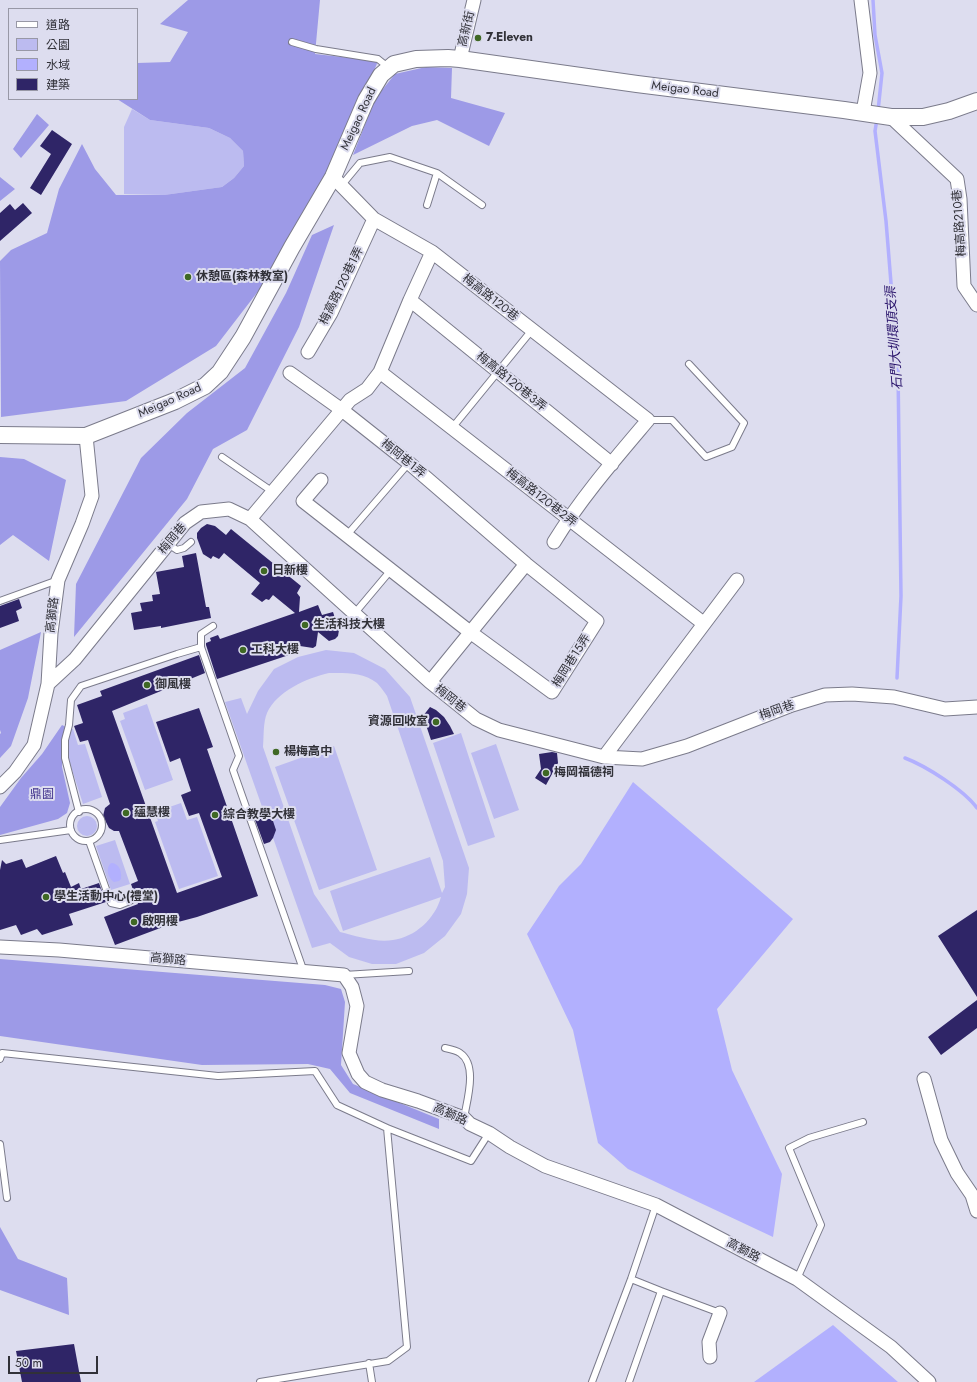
<!DOCTYPE html>
<meta charset="utf-8">
<style>
body{margin:0}
#map{position:relative;width:977px;height:1382px;overflow:hidden;background:#ddddef;font-family:Jost,"Noto Sans TC",sans-serif}
canvas{display:block}
.legend{position:absolute;left:8px;top:8px;width:130px;height:92px;box-sizing:border-box;background:#ddddef;border:1px solid #9898a6;margin:0;padding:5px 7px;list-style:none;font-size:12px;color:#313138}
.legend li{display:flex;align-items:center;gap:8px;height:20px}
.legend b{width:20px;border:1px solid #9898a6}
.scale{position:absolute;left:8px;top:1356px;width:90px;height:18px;box-sizing:border-box;border:2px solid #313138;border-top:0;padding-left:5px;font-size:12px;line-height:14px;white-space:nowrap;color:#313138;-webkit-text-stroke:3px #ddddef;paint-order:stroke}
</style>
<div id="map">
<canvas width="977" height="1382"></canvas>
<ul class="legend">
<li><b style="height:5px;background:#fff"></b>道路</li>
<li><b style="height:11px;background:#bcbbf0"></b>公園</li>
<li><b style="height:11px;background:#b2b0fe"></b>水域</li>
<li><b style="height:11px;background:#2f2567"></b>建築</li>
</ul>
<div class="scale">50 m</div>
</div>
<script>
const ctx = document.querySelector('canvas').getContext('2d');
ctx.lineJoin = 'round';
function fill(path, color) { ctx.fillStyle = color; ctx.fill(path, 'evenodd'); }
function strokePath(path, color, width, dash) { ctx.strokeStyle = color; ctx.lineWidth = width; ctx.lineCap = dash ? 'butt' : 'round'; ctx.setLineDash(dash || []); ctx.stroke(path); }
function label(font, color, halo, rows, align = 'center') {
  ctx.font = font + ' Jost,"Noto Sans TC",sans-serif'; ctx.lineWidth = 4; ctx.setLineDash([]); ctx.textBaseline = 'middle'; ctx.strokeStyle = halo; ctx.fillStyle = color; for (const [text, x, y, turn = 0] of rows) {
    ctx.save(); ctx.translate(x, y); ctx.rotate((+turn || 0) * Math.PI / 180); ctx.textAlign = isNaN(turn) ? turn : align; if (halo) ctx.strokeText(text, 0, 0); ctx.fillText(text, 0, 0); ctx.restore();
  }
}
fill(new Path2D(`
 M132,109L150,120L209,128L230,138L243,151L244,166L234,178L222,187L164,195L124,194V127Z
 M326,650L354,653L385,669L410,697L469,868L467,894L461,914L445,936L424,953L396,964H372L349,957L330,943L312,948L225,702L241,698L247,714L258,691L274,669L298,657ZM329,673C346,673 363,672 377,683C381,687 384,692 387,696L443,861L445,887L442,893L430,857L330,891L343,931L441,897C435,919 415,937 393,940C377,943 356,936 340,932L314,894L263,747C264,735 263,723 267,713C277,691 307,678 329,673Z
 M147,704L173,780L145,790L120,721L125,719L123,713Z
 M70,729H73L78,745L85,744L102,797L83,804L67,754V742Z
 M461,733L495,837L468,846L433,743Z
 M496,744L519,810L494,819L471,753Z
 M334,746L377,870L319,890L275,767Z
 M181,803L187,820L197,817L218,876L179,889L155,822L158,821L155,812Z
 M77 826a10 10 0 1 1 20 0a10 10 0 1 1-20 0Z
 M115,840L130,884L111,890L96,846Z`), '#bcbbf0');
fill(new Path2D(`
 M188,0H320L315,54L378,61L352,125L266,281L216,346L126,401L1,417L0,261L11,250L47,233L59,189L82,144L95,169L116,195H164L222,187L234,178L244,166L243,151L230,138L209,128L150,120L117,99H137V63L170,62L188,32L160,24Z
 M426,67L452,68L451,98L505,113L489,146L437,120L412,126L353,155L375,99L395,74Z
 M37,114L49,125L21,158L13,149Z
 M0,177L15,189L0,201Z
 M334,225L299,327L247,430L213,449L187,499L74,637L76,584L141,458L187,413L245,368L286,293L312,235Z
 M0,457L24,459L66,480L49,561L13,535L0,545Z
 M41,632L28,698L11,746L0,758V734L1,733L0,730V650Z
 M62,725L66,727L62,744V767L70,803L67,813L58,819L0,835V807L21,778L42,754Z
 M0,959L325,985L341,989L345,1002L341,1065L353,1084L439,1119V1129L350,1093L330,1069L308,1064L202,1065L0,1036Z
 M0,1227L18,1259L67,1278L69,1315L0,1290Z`), '#9d9ae7');
fill(new Path2D(`
 M633,782L793,919L717,1009L732,1070L782,1174L773,1237L628,1169L598,1143L573,1030L527,934L559,886L581,864Z
 M111,863C119,863 122,871 121,879L119,881L114,882C108,878 105,868 111,863Z
 M833,1325L898,1382H754Z`), '#b2b0fe');
strokePath(new Path2D(`
 M873,0L875,35L882,73L878,111
 M877,119L875,131L886,221L898,370L901,596L897,678
 M905,758C926,766 964,790 977,808`), '#b2b0fe', 3.5);
fill(new Path2D(`
 M52,130L72,144L41,195L30,188L51,154L40,146Z
 M23,203L32,213L0,241V213L10,204L15,210Z
 M207,524L215,526L226,535L231,529L301,586L297,593L300,597L299,612L318,605L322,615L333,612L339,630L338,636L335,639L329,641L318,632L316,646L313,648L300,646L297,651L292,654L217,679L206,645V643L211,641L210,638L218,635L220,639L295,613L273,595L269,600L266,599L262,602L251,594L260,583L224,553L219,559L213,556L211,559L203,554L197,538V533L201,528Z
 M196,553L206,607H209L211,618L161,628V626L134,630L131,613L142,611L140,603L153,601L152,595L160,594L156,572L184,567L182,556Z
 M19,599L22,608L16,611L19,621L0,628V606Z
 M199,655L205,673L112,711L177,893L222,877L199,813L189,816L181,795L191,791L180,758L170,762L156,722L199,708L213,747L207,749L258,896L197,917L163,926V927L115,945L104,917L138,904L131,884L138,881L119,831H114L109,828L103,816L105,808L110,804L88,740L80,742L74,726L83,723L77,705L102,696L100,691Z
 M430,707L436,710L444,717L450,726L454,734L431,740L423,716Z
 M552,752L557,753L558,763L546,785L535,778L541,769L539,754Z
 M261,815L270,817L273,821L276,830L273,838L270,842L264,844L254,817Z
 M56,856L63,873L65,872L71,887L79,883L81,889L99,883L106,902L69,914L73,925L42,935L37,929L21,935L16,925L0,930V870L2,860L6,864L22,859L26,868Z
 M977,910V997L938,936Z
 M977,1000V1028L941,1055L928,1037Z
 M74,1344L81,1382H22L16,1351Z`), '#2f2567');
const service = new Path2D(`
 M292,42L316,49L378,59L388,67
 M341,186L360,163L390,157L437,173L482,205
 M427,205L437,173
 M648,420H672L706,457L732,447L744,423L689,364
 M452,428L532,330
 M222,457L273,492
 M347,535L409,463
 M168,544L177,550L184,548L191,542
 M0,601L58,580
 M354,614L391,570
 M201,647L239,756L233,770L304,972
 M70 825a16 16 0 1 1 32 0a16 16 0 1 1-32 0Z
 M79,812L65,758V740L69,725L71,700L81,686L177,654L201,647V634L213,626
 M0,840L71,830
 M89,841L111,903L120,905L130,901
 M344,975L409,971
 M445,1048C450,1049 456,1050 460,1053C478,1065 467,1100 464,1118
 M0,1059L2,1053L218,1076L315,1071L337,1105L387,1128
 M0,1144L7,1198
 M797,1279L821,1225L789,1148L809,1138L863,1122
 M661,1291L720,1313
 M369,1363L372,1382
 M260,1382L388,1361L407,1347L387,1128L471,1161L489,1133
 M592,1382L631,1279L656,1205
 M629,1382L661,1291L631,1279`);
const minor = new Path2D(`
 M861,0L870,73L863,112
 M460,59L474,0
 M891,117L957,179L960,199L964,286L977,305
 M333,177L374,219L432,252L648,420C615,459 581,498 554,542
 M410,300L612,464
 M308,352L331,313L374,219
 M380,372L703,623
 M290,373L342,410L409,463L526,564L597,621L552,692L470,632L303,501L321,480
 M250,519L350,400L367,389L380,372L410,300L432,252
 M430,682L526,564
 M48,684L75,659L185,523L201,512L229,509L250,519L430,682L476,719L499,730L604,757L642,759L687,746L792,705L825,695L852,694L894,697L945,709L977,707
 M604,757L737,580
 M0,787L15,772L34,745L48,684L51,633L58,580L82,524L92,496L86,436
 M0,947L59,950L344,975L352,987L357,1006L349,1053L358,1074L365,1082L382,1090L418,1101L464,1118L470,1124L489,1133L510,1147L545,1166L656,1205L797,1279L891,1347L929,1382
 M924,1079L941,1140L957,1173L972,1195L977,1211
 M710,1357L709,1342L720,1313`);
const tertiary = new Path2D(`
 M0,435L86,436L175,401L205,386L220,372L243,337L292,247L333,177L366,100L381,75L394,64L416,59L448,58L460,59L637,84L844,110L891,117H923L949,111L977,101`);
strokePath(service, '#7b7b8b', 8);
strokePath(minor, '#7b7b8b', 15);
strokePath(tertiary, '#7b7b8b', 18);
strokePath(service, '#fff', 6);
strokePath(minor, '#fff', 13);
strokePath(tertiary, '#fff', 16);
for (const [x, y, r, color] of [
 [478,38,4,"#3f6824"],
 [188,277,4,"#3f6824"],
 [264,571,4,"#3f6824"],
 [305,625,4,"#3f6824"],
 [243,650,4,"#3f6824"],
 [147,685,4,"#3f6824"],
 [436,722,4,"#3f6824"],
 [276,752,4,"#3f6824"],
 [546,773,4,"#3f6824"],
 [126,813,4,"#3f6824"],
 [215,815,4,"#3f6824"],
 [46,897,4,"#3f6824"],
 [134,922,4,"#3f6824"]
]) { const dot = new Path2D(); dot.arc(x, y, r, 0, 2 * Math.PI); ctx.fillStyle = color; ctx.fill(dot); strokePath(dot, '#ddddef', 1.5); }
label('12px', '#313138', '#ddddef', [
 ["高新街",467,29,-77],
 ["Meigao Road",685,90,7],
 ["Meigao Road",359,119,-65],
 ["梅高路210巷",960,223,-94],
 ["梅高路120巷1弄",342,286,-64],
 ["梅高路120巷",490,298,38],
 ["梅高路120巷3弄",511,382,39],
 ["Meigao Road",170,401,-24],
 ["梅岡巷1弄",403,459,39],
 ["梅高路120巷2弄",541,498,38],
 ["梅岡巷",173,539,-50],
 ["高獅路",53,615,-83],
 ["梅岡巷15弄",572,661,-58],
 ["梅岡巷",450,699,39],
 ["梅岡巷",777,711,-20],
 ["高獅路",168,960,5],
 ["高獅路",450,1115,24],
 ["高獅路",743,1251,28]
]);
label('bold 12px', '#313138', '#ddddef', [
 ["7-Eleven",486,38],
 ["休憩區(森林教室)",196,277],
 ["日新樓",272,571],
 ["生活科技大樓",313,625],
 ["工科大樓",251,650],
 ["御風樓",155,685],
 ["資源回收室",428,722,"right"],
 ["楊梅高中",284,752],
 ["梅岡福德祠",554,773],
 ["蘊慧樓",134,813],
 ["綜合教學大樓",223,815],
 ["學生活動中心(禮堂)",54,897],
 ["啟明樓",142,922]
], 'left');
label('12px', '#43358e', '#ddddef', [
 ["鼎園",42,795]
]);
label('italic 13px', '#29136b', '#ddddef', [
 ["石門大圳環頂支渠",895,338,-94]
]);
</script>
